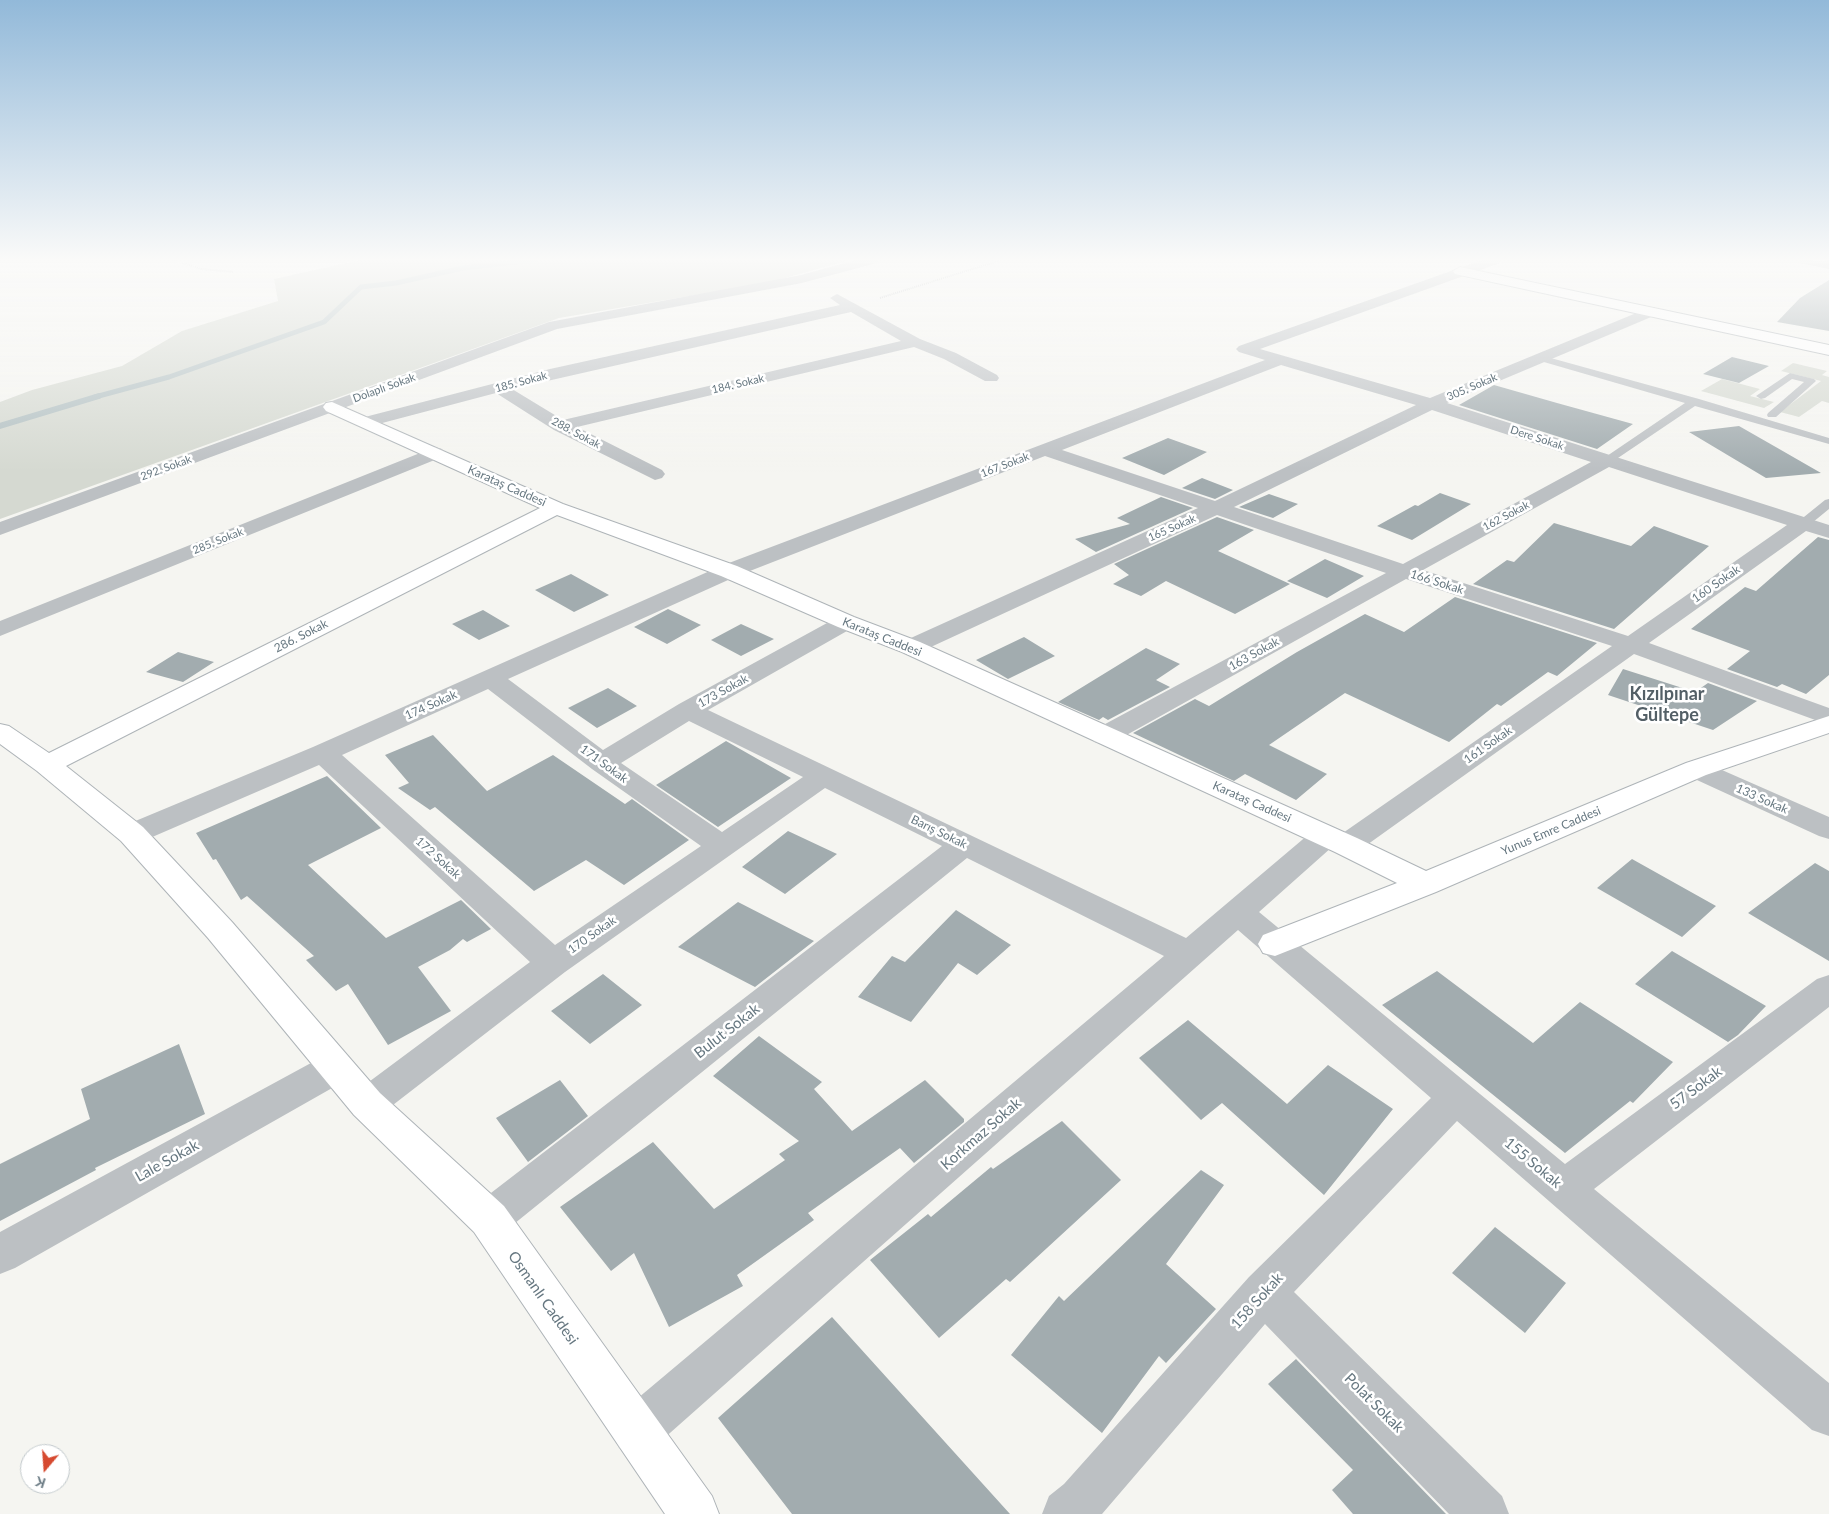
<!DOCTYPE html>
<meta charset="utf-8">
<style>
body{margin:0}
#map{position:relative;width:1829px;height:1514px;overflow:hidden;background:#f5f5f1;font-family:Lato,sans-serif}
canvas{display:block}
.north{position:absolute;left:20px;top:1444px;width:50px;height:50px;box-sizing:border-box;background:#fff;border:1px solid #c2c9cc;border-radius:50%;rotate:198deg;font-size:14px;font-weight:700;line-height:20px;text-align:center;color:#667780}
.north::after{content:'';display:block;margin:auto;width:18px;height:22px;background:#d64a30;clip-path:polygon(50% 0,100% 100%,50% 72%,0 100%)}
</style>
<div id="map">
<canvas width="1829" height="1514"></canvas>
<div class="north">K</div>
</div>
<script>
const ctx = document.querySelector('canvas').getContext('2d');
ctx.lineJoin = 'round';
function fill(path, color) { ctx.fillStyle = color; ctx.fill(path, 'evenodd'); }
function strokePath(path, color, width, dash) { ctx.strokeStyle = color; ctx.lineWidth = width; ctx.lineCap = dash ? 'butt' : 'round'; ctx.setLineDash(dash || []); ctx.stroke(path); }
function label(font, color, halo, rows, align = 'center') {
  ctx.font = font + ' Lato,sans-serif'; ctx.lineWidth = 5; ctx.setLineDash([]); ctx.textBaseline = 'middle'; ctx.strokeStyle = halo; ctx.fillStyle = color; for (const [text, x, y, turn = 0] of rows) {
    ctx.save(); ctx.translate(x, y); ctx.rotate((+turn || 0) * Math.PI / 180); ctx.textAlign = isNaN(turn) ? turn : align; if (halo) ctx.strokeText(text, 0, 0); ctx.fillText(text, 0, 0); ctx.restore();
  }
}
fill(new Path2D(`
 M360,260H850L767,283L559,318L0,519V402L32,390L122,366L182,331L278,301L274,279Z
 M1793,363L1827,371L1822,375L1829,377V403L1822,401L1799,417L1780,412L1821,381L1781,371Z
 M1722,379L1760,389L1750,396L1774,402L1764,408L1701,391Z`), '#d5d9d1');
strokePath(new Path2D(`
 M95,397L169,377L324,322L361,287L396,283L463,268L535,260`), '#b2c0c2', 5);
strokePath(new Path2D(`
 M0,426L99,396`), '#b2c0c2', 6);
fill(new Path2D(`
 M1829,280V331L1777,322L1800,298Z
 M1732,357L1769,366L1739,383L1703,374Z
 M1494,385L1557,403L1633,424L1597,449L1459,405Z
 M1739,426L1781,450L1821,473L1766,478L1689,432Z
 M1168,438L1207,452L1164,475L1122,458Z
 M1202,478L1233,490L1215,499L1182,488Z
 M1440,493L1471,504L1412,540L1377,526L1415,505L1418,506Z
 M1269,494L1298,504L1273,518L1239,507Z
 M1161,497L1193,508L1096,552L1075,539L1130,524L1117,518Z
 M1217,517L1254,530L1218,551L1290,584L1235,614L1166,581L1141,596L1113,584L1129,575L1114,564Z
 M1554,523L1631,546L1654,526L1709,546L1614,629L1473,584L1507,560L1514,562Z
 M1818,537L1829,540V675L1806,694L1782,684L1777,687L1727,669L1750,651L1691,629L1745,587L1756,591Z
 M1325,559L1364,576L1327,598L1287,581Z
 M571,574L609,595L574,612L535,590Z
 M1455,597L1597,643L1557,676L1548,672L1501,706L1497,704L1449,742L1345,693L1269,745L1327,774L1296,800L1245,774L1234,781L1133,733L1195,699L1209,706L1297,652L1365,614L1404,632Z
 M668,609L701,625L667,644L634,627Z
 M483,610L510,626L479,640L452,624Z
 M741,624L774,639L741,656L711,640Z
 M1024,637L1055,656L1008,679L976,660Z
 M1146,648L1180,664L1156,680L1170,687L1108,720L1103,717L1099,720L1058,702Z
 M178,652L214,662L183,682L146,672Z
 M1623,669L1695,692L1708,683L1757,701L1713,730L1608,695Z
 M608,688L637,706L597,728L568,708Z
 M433,735L487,791L553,755L625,804L632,799L689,840L624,885L586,860L534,891L435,807L430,810L398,788L409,783L385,755Z
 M726,741L791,778L718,827L656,785Z
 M327,776L381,828L308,865L386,938L461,900L491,929L467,942L463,939L450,950L418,967L451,1011L388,1045L348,984L336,991L306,960L314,956L247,896L241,900L216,859L213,860L196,833Z
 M788,831L837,854L785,894L742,867Z
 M1632,859L1716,906L1682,937L1597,888Z
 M1815,863L1829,871V961L1748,913Z
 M738,902L814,941L755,987L678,947Z
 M956,910L1011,945L977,975L958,963L911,1022L858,997L892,956L905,962Z
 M1672,951L1766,1006L1738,1035L1728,1042L1635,984Z
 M1437,971L1533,1043L1580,1002L1673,1062L1633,1103L1630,1101L1565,1153L1382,1005Z
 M603,974L642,1005L590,1044L551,1011Z
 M1188,1020L1287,1104L1328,1065L1393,1109L1324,1195L1222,1103L1201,1120L1139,1058Z
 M759,1036L822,1082L814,1089L852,1131L925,1080L964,1119V1122L914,1163L900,1148L808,1213L814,1220L737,1275L743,1286L669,1327L634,1253L611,1271L560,1207L653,1142L714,1209L785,1160L779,1154L799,1141L713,1076Z
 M179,1044L205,1114L95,1168L96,1170L0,1221V1164L90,1119L81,1089Z
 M560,1080L588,1116L528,1162L496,1118Z
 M1062,1121L1121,1180L1010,1282L1006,1279L939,1338L870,1260L928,1214L931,1217L991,1167L993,1169Z
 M1201,1170L1224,1185L1166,1264L1216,1309L1166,1363L1159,1356L1102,1433L1011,1355L1059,1296L1064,1301Z
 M1495,1227L1566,1283L1525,1333L1452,1273Z
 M832,1317L1010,1514H792L718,1418Z
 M1296,1359L1446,1514H1353L1332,1490L1353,1470L1268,1384Z`), '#a2acaf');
const secondary = new Path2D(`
 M1460,267L1829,345V355L1455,274L1453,271Z
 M332,402L563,504L737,566L854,617L920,642L1357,838L1426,871L1686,763L1829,716V733L1706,775L1436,892L1275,956L1263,953L1258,944L1263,935L1397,883L1335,852L902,652L838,627L721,576L557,515L66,766L143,827L232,922L380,1093L504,1206L712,1496L719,1514H665L474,1232L354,1115L208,938L121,841L37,771L0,744V724L9,726L49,753L540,508L326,411L323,407L326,403Z`);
strokePath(secondary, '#aeb4b8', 2);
strokePath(new Path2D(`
 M174,260L201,269L233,272
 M880,298L1001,260`), '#b6b9bb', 2, [1, 1]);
fill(new Path2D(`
 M1540,355L1699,399L1829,438V444L1695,406L1612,462H1604L1602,460L1604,458L1685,403L1537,360V356Z
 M1790,373L1814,379L1816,381L1776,417H1768L1767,415L1768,413L1804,382L1792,379L1765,398L1761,399L1756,396Z
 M1829,499V509L1807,527H1799L1797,524L1799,521L1825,500Z`), '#bcc0c3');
fill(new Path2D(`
 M856,260H878L877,263L802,283L557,329L0,535V522L549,322L801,275Z
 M1482,260H1501L1500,263L1260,349L1430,398L1646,309H1656L1658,312L1656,315L1447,403L1829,525V538L1806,531L1649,643L1829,708V725L1634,654L1357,852L1346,855L1335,852L1332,847L1259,912L1565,1164L1817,979L1829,975V1007L1594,1189L1829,1383V1436L1812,1430L1457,1121L1294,1292L1502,1496L1509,1514H1449L1265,1324L1102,1514H1042L1049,1496L1064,1484L1249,1277L1431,1098L1238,930L653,1448L636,1455L619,1448L612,1431L619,1414L1164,956L967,858L504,1232L489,1238L474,1232L468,1219L474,1206L942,846L825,788L565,972L380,1115L367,1120L354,1115L348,1104L354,1093L530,962L319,765L143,841L132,844L121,841L117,834L121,827L313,747L721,566L1265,360L1239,352L1236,349L1239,346ZM1281,365L1416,405L1215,501L1062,450ZM1432,410L1591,462L1403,564L1234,507ZM1045,456L1198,508L902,642L899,647L902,652L911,654L920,652L1217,515L1386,573L1094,730L1091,736L1094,742L1104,744L1114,742L1406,579L1612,646L1340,835L1337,829L1326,826L1315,829L1186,938L708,710L854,627L858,622L854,617L846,615L838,617L679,704L603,750L508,679L737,576ZM1609,467L1787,525L1628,636L1423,570ZM488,689L592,769L701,846L555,945L342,755ZM689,721L803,777L722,832L621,763Z
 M1799,260L1829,261V269L1800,263Z
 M837,294L920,339L956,353L997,375L999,378L997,381H985L944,359L914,347L577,427L662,470L665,474L662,478L655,480L554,430L496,393L367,427L361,426L358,422L361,418L550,369L840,305L830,298ZM851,312L901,341L563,420L512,389Z
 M435,447L442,449L444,453L442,457L0,636V621Z
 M1696,760L1706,763L1829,817V839L1819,836L1686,775L1682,769L1686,763Z
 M335,1053L348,1057L353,1068L348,1079L15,1268L0,1274V1232L322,1057Z`), '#bcc0c3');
fill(secondary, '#fff');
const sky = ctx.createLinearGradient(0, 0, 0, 472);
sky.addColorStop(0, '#92b9d9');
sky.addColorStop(0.55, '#fafaf9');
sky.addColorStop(1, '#fafaf900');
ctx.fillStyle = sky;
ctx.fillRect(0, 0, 1829, 472);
label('11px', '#667780', '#fff', [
 ["185. Sokak",521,382,-15],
 ["184. Sokak",738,384,-13],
 ["305. Sokak",1472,387,-23],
 ["Dolaplı Sokak",384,388,-20],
 ["288. Sokak",576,433,28],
 ["Dere Sokak",1537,438,18],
 ["167 Sokak",1005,465,-21],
 ["292. Sokak",166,468,-20],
 ["162 Sokak",1506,516,-28],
 ["165 Sokak",1172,528,-24],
 ["285. Sokak",218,541,-22]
]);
label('12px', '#667780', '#fff', [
 ["Karataş Caddesi",507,486,24],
 ["166 Sokak",1437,582,18],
 ["160 Sokak",1716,584,-35],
 ["286. Sokak",301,636,-27],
 ["Karataş Caddesi",882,637,22],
 ["163 Sokak",1254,654,-29],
 ["173 Sokak",723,691,-29],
 ["174 Sokak",431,705,-24],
 ["161 Sokak",1488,745,-35],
 ["171 Sokak",604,764,36],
 ["133 Sokak",1762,799,24],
 ["Karataş Caddesi",1252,802,24],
 ["Yunus Emre Caddesi",1551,831,-23],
 ["Barış Sokak",939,832,26],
 ["172 Sokak",438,858,42],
 ["170 Sokak",592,935,-35]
]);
label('15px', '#667780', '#fff', [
 ["Bulut Sokak",727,1031,-38],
 ["57 Sokak",1696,1088,-37],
 ["Korkmaz Sokak",981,1134,-41],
 ["Lale Sokak",167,1161,-29],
 ["155 Sokak",1533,1163,40],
 ["Osmanlı Caddesi",543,1298,55],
 ["158 Sokak",1257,1301,-48],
 ["Polat Sokak",1374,1403,45]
]);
label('bold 18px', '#535f66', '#fff', [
 ["Kızılpınar",1667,694],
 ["Gültepe",1667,715]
]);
</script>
